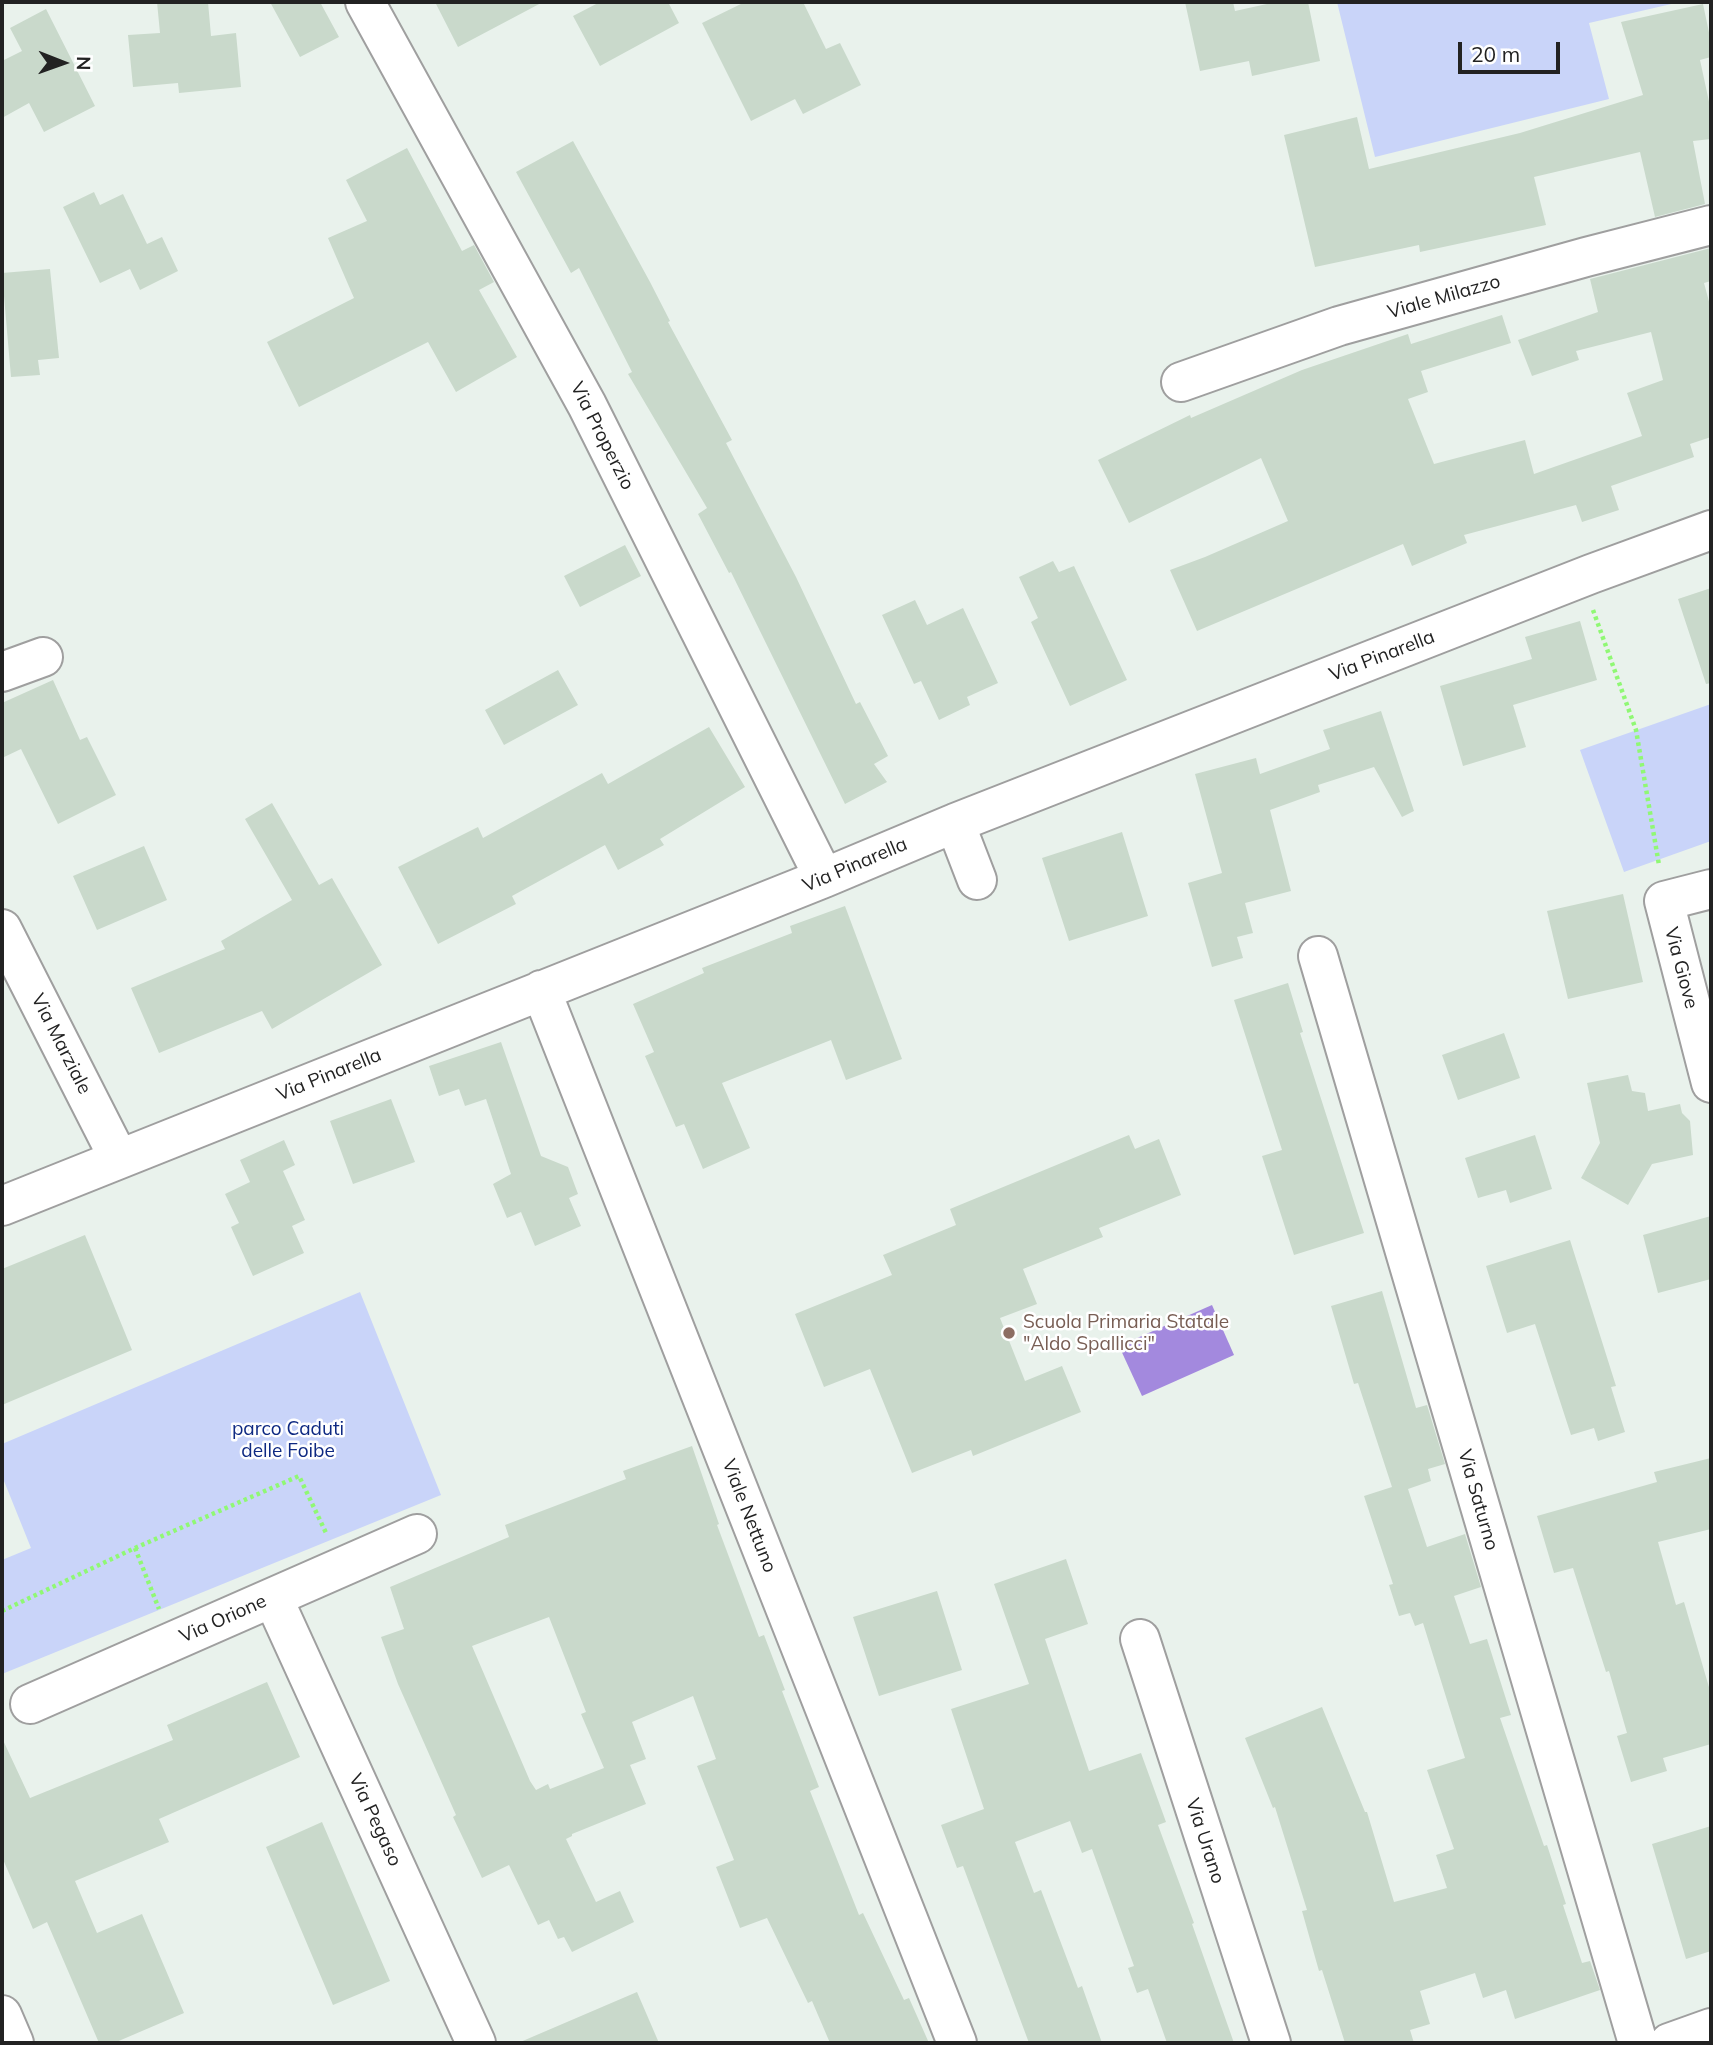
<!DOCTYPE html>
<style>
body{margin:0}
#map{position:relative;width:1713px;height:2045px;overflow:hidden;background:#e9f2ec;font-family:Mulish,sans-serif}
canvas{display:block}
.frame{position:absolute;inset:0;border:4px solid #222;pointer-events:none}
.north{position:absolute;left:28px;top:28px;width:70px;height:70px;-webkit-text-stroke:5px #fff;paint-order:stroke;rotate:91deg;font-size:19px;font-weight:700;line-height:28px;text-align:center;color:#222}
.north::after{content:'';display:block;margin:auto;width:24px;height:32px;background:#222;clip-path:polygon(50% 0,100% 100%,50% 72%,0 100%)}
.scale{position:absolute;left:1458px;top:42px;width:102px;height:32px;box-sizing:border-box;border:4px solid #222;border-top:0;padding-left:9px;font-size:21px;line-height:24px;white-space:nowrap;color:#222;-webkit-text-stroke:5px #fff;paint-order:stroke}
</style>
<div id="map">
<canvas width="1713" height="2045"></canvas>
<div class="frame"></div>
<div class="north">N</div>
<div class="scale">20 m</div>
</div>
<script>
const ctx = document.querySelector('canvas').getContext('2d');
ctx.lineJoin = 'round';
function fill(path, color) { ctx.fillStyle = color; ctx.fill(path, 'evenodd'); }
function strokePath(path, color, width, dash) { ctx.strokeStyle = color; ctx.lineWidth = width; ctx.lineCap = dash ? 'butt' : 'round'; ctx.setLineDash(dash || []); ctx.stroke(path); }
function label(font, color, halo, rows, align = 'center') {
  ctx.font = font + ' Mulish,sans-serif'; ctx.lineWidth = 5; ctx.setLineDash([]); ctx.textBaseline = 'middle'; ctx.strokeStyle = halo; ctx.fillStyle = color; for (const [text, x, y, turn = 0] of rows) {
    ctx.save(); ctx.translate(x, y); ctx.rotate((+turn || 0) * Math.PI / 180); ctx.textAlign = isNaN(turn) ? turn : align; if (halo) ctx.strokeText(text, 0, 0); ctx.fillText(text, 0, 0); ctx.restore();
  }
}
fill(new Path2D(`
 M1337,2H1680L1589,23L1609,99L1375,157Z
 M1711,704V841L1624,872L1580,750Z
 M360,1292L441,1495L2,1674V1560L31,1548L2,1476V1444Z`), '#c9d4f9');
fill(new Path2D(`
 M1212,1305L1234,1355L1142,1396L1119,1346Z`), '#a389de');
fill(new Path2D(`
 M157,2H208L211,36L236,33L241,87L179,93L178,83L133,87L128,35L160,33Z
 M270,2H320L339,37L300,57Z
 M435,2H543L458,47Z
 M600,2H668L679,23L600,66L573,16Z
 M745,2H803L826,49L840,43L861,85L803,114L795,99L751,121L702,23Z
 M1185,2H1233L1235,11L1276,2H1308L1320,61L1252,76L1249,61L1200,71Z
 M1703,4L1711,42V57L1700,60L1711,111V139L1693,141L1705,204L1655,217L1640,152L1534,177L1546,225L1420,252L1419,245L1315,267L1284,135L1357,117L1369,169L1520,133L1643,95L1621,22Z
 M46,9L95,106L44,132L29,103L2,118V61L22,51L10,28Z
 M573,141L650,282L670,321L668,322L732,440L726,443L796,577L856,704L860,702L888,756L874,764L887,782L845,804L731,572L729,573L698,514L707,508L628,374L632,372L579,268L571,273L516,172Z
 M407,148L462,251L474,245L494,282L479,290L517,357L456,392L428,342L299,407L267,342L354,298L328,238L367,221L346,180Z
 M94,192L100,205L123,194L147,244L162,237L178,271L140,290L130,269L100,283L63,207Z
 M1711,248V281L1704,283L1711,309V437L1690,444L1694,457L1611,486L1619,510L1582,522L1576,505L1464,535L1467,543L1412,566L1403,544L1197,631L1170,570L1205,557L1288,521L1261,458L1129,523L1098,460L1190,415L1191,418L1302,370L1408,334L1411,344L1502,315L1511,343L1421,371L1428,392L1408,399L1434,464L1525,440L1534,474L1642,436L1627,393L1663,380L1651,332L1576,351L1579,360L1532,376L1518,340L1598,312L1590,279Z
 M50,269L59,358L38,360L40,375L11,377L2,273Z
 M625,545L641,576L580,607L564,576Z
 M1053,561L1059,572L1074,566L1127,680L1070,706L1031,622L1038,618L1019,577Z
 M1711,588V683L1706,684L1678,599Z
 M915,600L927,625L963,608L998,683L967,697L970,705L939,720L921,681L914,684L882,615Z
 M1580,621L1597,680L1513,705L1526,747L1463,766L1440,686L1532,659L1525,637Z
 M558,670L578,705L504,745L485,710Z
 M53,680L80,740L87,737L116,795L58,824L21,749L2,758V703Z
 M1381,711L1414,811L1402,817L1374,767L1318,785L1320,792L1270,810L1291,891L1245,903L1253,933L1237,937L1243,958L1212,967L1188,883L1222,873L1195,774L1256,758L1260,774L1330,749L1323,730Z
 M709,727L745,787L660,839L664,845L618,870L605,845L512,896L516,904L438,944L398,867L478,827L483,838L602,773L608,784Z
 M272,803L319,885L332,878L382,965L272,1029L262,1011L159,1053L131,988L225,949L221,941L292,900L245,819Z
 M1122,832L1148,916L1069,941L1042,858Z
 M144,846L167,900L97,930L73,876Z
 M1623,894L1643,982L1568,999L1547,911Z
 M845,906L902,1059L846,1080L831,1040L722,1083L750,1148L703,1169L684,1124L676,1127L645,1056L654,1052L633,1004L704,973L702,968L792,933L790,926Z
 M1288,983L1303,1032L1300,1033L1364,1233L1294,1255L1262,1156L1282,1150L1234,1000Z
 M1504,1033L1520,1078L1458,1100L1442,1055Z
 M501,1042L541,1156L568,1167L578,1194L569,1198L581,1226L535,1246L521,1212L507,1218L493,1184L511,1174L486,1099L465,1106L459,1089L439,1096L429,1066Z
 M1628,1075L1632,1091L1645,1093L1648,1111L1680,1104L1682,1113L1690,1121L1693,1155L1652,1164L1628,1205L1581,1178L1600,1143L1587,1083Z
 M391,1099L415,1162L353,1184L330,1121Z
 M1129,1135L1135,1149L1159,1139L1181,1195L1099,1228L1103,1237L1023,1269L1037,1304L1000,1318L1025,1381L1062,1366L1081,1412L973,1456L971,1450L912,1473L870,1369L824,1387L795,1314L892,1275L883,1255L956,1225L950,1209Z
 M1535,1135L1552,1189L1510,1203L1506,1190L1478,1198L1465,1158Z
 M284,1140L295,1165L283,1171L305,1220L292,1226L304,1253L253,1276L231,1227L239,1223L225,1194L250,1182L240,1160Z
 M1711,1216V1279L1658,1293L1643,1235Z
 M85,1235L132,1350L2,1405V1269Z
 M1570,1240L1616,1386L1611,1387L1625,1432L1598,1441L1594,1428L1571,1435L1535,1324L1507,1333L1486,1266Z
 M1382,1291L1416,1408L1427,1405L1445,1464L1428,1469L1431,1481L1408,1489L1427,1547L1465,1534L1481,1587L1454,1596L1470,1644L1487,1639L1511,1715L1500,1718L1544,1846L1547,1845L1566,1904L1563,1905L1582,1963L1590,1961L1600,1990L1515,2019L1506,1990L1483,1998L1475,1973L1420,1991L1430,2024L1410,2030L1414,2043H1345L1322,1970L1319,1971L1302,1911L1307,1910L1275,1807L1273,1808L1245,1738L1322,1707L1365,1812H1367L1394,1902L1447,1888L1436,1855L1454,1849L1427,1770L1465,1758L1423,1623L1415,1626L1410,1613L1399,1616L1389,1585L1393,1584L1364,1496L1392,1487L1358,1383L1354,1384L1331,1306Z
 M692,1446L719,1524L717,1525L759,1637L764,1635L785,1690L782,1691L819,1787L810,1791L859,1915L863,1913L904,2000L909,1998L929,2043H830L812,2001L808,2003L767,1918L740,1928L716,1867L734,1860L697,1766L716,1759L693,1696L632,1722L646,1759L630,1765L646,1804L572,1834V1836L566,1839L596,1902L620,1891L634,1922L572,1952L564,1937L558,1939L549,1920L538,1925L509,1865L482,1878L453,1817L456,1815L398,1684L381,1637L404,1629L390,1587L509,1537L505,1525L626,1479L623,1471ZM549,1617L586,1712L581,1714L604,1768L550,1789L548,1784L536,1790L530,1781L472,1646Z
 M1711,1458V1529L1658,1542L1676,1605L1684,1602L1711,1694V1744L1663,1758L1667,1771L1631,1782L1617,1736L1627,1733L1609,1671L1606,1672L1573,1568L1554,1573L1537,1516L1657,1482L1654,1472Z
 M1066,1559L1088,1624L1045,1639L1089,1771L1141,1753L1166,1822L1158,1825L1194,1923L1192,1924L1234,2043H1167L1148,1989L1137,1993L1128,1968L1134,1966L1092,1849L1082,1853L1070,1821L1015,1842L1034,1893L1041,1890L1078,1988L1082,1986L1102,2043H1029L963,1866L957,1868L941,1825L984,1809L951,1709L1029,1684L994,1584Z
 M937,1591L962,1670L879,1696L853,1617Z
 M267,1682L300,1757L159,1819L169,1842L75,1881L97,1933L142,1914L184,2013L114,2043H99L47,1922L33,1929L2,1857V1738L30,1798L173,1740L167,1725Z
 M322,1822L390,1981L333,2005L266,1847Z
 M1711,1826V1951L1686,1959L1652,1844Z
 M637,1992L659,2043H518Z`), '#c9d9cb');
const minor = new Path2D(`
 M365,2L587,405L824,878
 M1181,382L1339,326L1586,257L1711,225
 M2,672L43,657
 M955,823L977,880
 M1711,889L1664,901L1711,1083
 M2,929L119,1159
 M1318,956L1638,2043
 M541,990L957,2043
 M2,1206L824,878L955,823L1591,574L1711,530
 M273,1598L476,2043
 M1140,1639L1271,2043
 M30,1704L417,1534
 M2,2015L14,2043
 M1669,2043L1711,2028`);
strokePath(minor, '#9f9f9f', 42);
strokePath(new Path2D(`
 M1593,610L1636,730L1659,865
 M135,1548L159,1609
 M2,1611L135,1548L299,1476L327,1535`), '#90f874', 4.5, [3.5, 3.5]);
strokePath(minor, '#fff', 38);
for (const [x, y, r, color] of [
 [1009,1333,7,"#8d6e63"]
]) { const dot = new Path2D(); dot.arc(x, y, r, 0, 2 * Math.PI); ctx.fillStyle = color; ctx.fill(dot); strokePath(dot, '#fff', 2.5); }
label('19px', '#222', '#fff', [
 ["Viale Milazzo",1444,297,-16],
 ["Via Properzio",602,436,63],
 ["Via Pinarella",1382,656,-21],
 ["Via Pinarella",855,865,-23],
 ["Via Giove",1681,968,75],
 ["Via Marziale",61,1044,63],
 ["Via Pinarella",329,1075,-22],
 ["Via Saturno",1478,1500,74],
 ["Viale Nettuno",749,1516,69],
 ["Via Orione",223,1619,-24],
 ["Via Pegaso",375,1820,65],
 ["Via Urano",1205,1841,72]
]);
label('19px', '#785e54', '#fff', [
 ["Scuola Primaria Statale",1023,1322],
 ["\"Aldo Spallicci\"",1023,1344]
], 'left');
label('19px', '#0e2982', '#fff', [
 ["parco Caduti",288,1429],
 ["delle Foibe",288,1451]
]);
</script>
